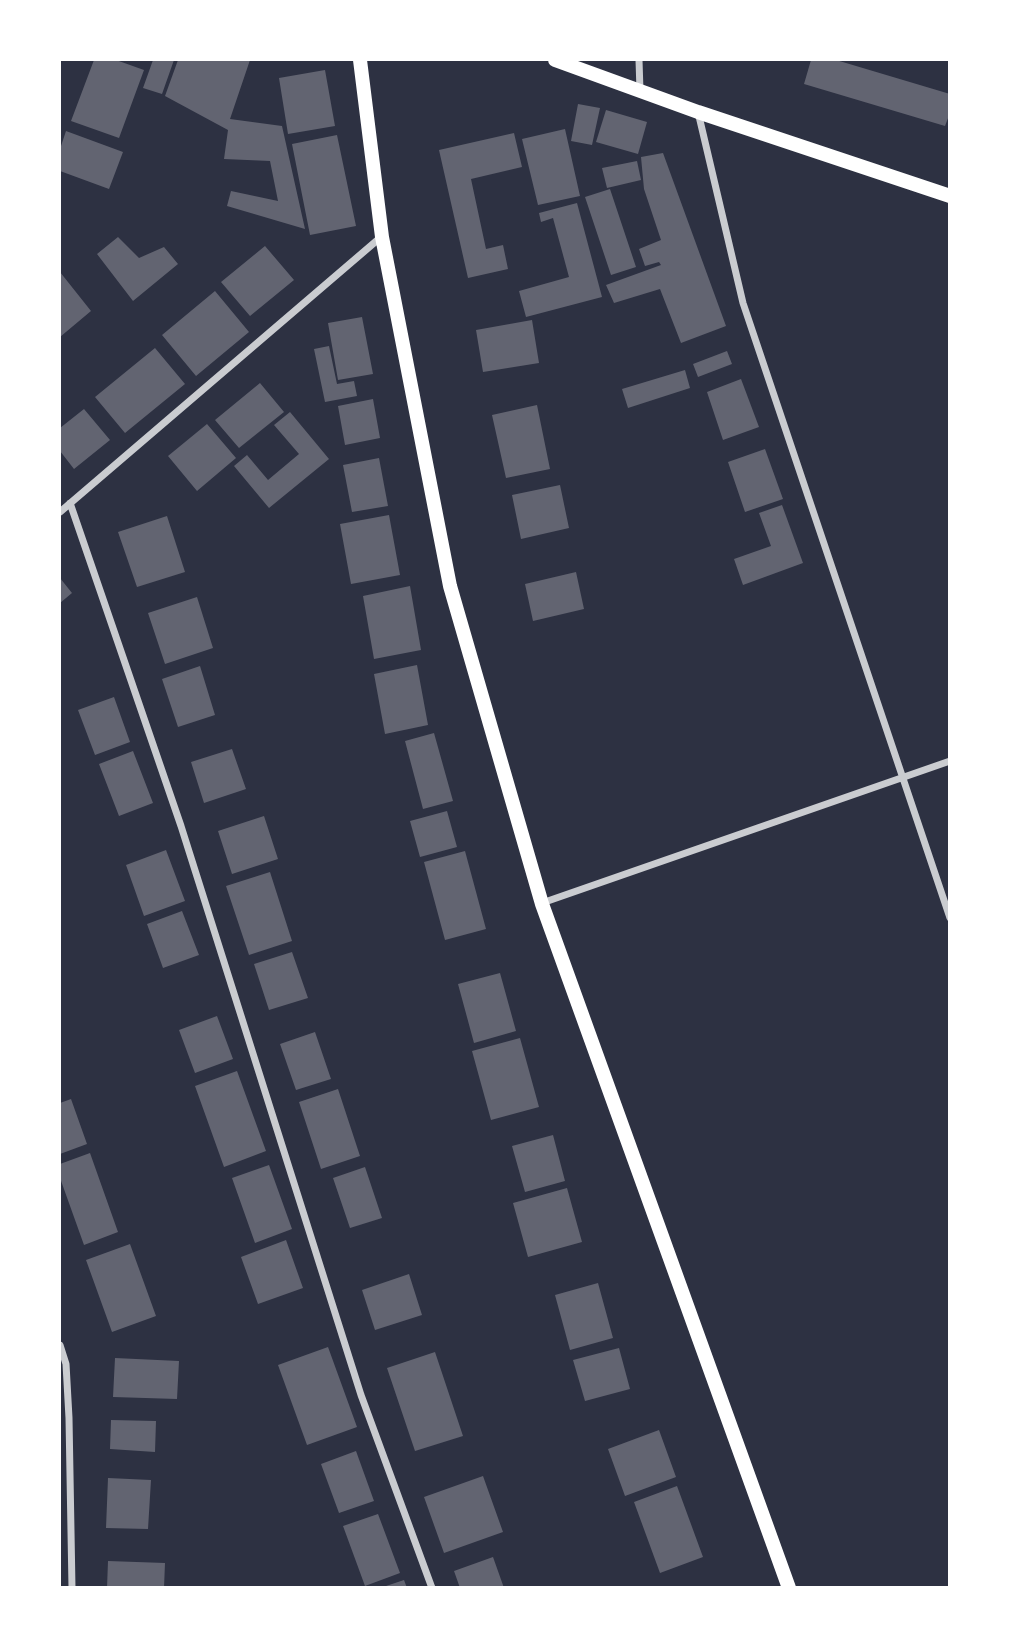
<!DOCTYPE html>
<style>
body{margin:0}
#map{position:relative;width:1009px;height:1647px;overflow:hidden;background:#2d3142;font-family:"Sofia Sans Condensed",sans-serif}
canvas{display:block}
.frame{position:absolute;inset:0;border:61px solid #fff;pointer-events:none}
</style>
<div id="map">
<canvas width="1009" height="1647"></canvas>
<div class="frame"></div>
</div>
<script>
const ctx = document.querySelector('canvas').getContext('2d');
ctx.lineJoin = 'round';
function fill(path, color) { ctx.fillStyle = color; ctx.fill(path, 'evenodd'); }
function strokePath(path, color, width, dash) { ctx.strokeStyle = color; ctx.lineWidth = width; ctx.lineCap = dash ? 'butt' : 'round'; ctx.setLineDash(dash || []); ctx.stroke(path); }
fill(new Path2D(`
 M94,60H116L144,70L119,138L71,121Z
 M153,60H174L162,94L143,88Z
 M178,60H250L230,119L282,126L305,229L227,206L231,191L278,201L270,161L224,159L228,130L165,96Z
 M811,60H836L950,94V113L945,126L804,84Z
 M325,70L335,126L288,134L279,78Z
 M578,104L600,108L592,145L571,141Z
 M606,110L647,122L638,154L596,142Z
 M565,129L580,196L538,205L522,139Z
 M66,131L123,152L109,189L60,171V149Z
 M514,133L522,167L471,179L486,249L503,245L508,269L468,278L439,150Z
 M337,135L356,226L310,235L292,144Z
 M663,153L726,326L681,343L660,289L614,303L606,285L661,265L659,262L645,266L639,249L661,240L644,189L641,157Z
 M637,161L641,180L607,188L602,168Z
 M610,189L636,267L611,275L585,197Z
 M577,203L602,297L526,317L519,291L569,277L553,218L541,222L539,213Z
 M118,237L139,258L164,247L178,264L133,301L97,254Z
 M265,246L294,280L250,316L221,282Z
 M60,272L91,311L60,337Z
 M215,291L249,332L196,376L162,335Z
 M362,317L373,374L338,380L328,323Z
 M532,320L539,363L483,372L476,330Z
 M329,346L337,384L354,381L357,396L325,402L314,349Z
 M155,348L185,384L125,433L95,397Z
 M727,351L732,364L698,377L693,364Z
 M685,370L690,388L628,408L622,389Z
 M741,379L759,427L723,440L707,392Z
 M260,383L284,412L239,448L215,420Z
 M373,399L380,438L345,445L338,406Z
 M537,405L550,469L506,478L492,415Z
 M84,409L110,440L74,469L60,451V428Z
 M290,412L329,459L269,508L234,466L247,455L268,480L299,454L274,425Z
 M207,424L236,458L197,491L168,456Z
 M765,449L783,499L745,512L728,462Z
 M379,458L388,506L352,512L343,465Z
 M560,485L569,528L521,539L512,495Z
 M782,505L803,563L743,585L734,559L771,546L759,513Z
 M389,515L400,575L351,584L340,524Z
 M167,516L185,572L137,587L118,532Z
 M576,572L584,609L533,621L525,584Z
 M60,578L72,593L60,603Z
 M410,586L421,650L374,659L363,596Z
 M197,597L213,648L165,664L148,613Z
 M417,665L428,725L385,734L374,674Z
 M200,666L215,715L178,727L162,679Z
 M114,697L130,742L95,755L78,710Z
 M434,733L453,801L423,809L405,741Z
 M232,749L246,789L204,803L191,762Z
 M133,751L153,803L119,816L99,764Z
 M447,811L457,847L420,857L410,821Z
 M264,816L278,859L232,874L218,831Z
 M166,850L185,901L144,916L126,865Z
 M465,851L486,929L445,940L424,862Z
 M270,872L292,941L249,955L226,886Z
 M182,911L199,955L163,968L147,924Z
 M292,952L308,998L269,1010L254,964Z
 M500,973L516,1031L474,1043L458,984Z
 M217,1016L233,1059L195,1073L179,1030Z
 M315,1032L331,1079L296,1090L280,1044Z
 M520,1038L539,1107L491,1120L472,1051Z
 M237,1071L266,1151L224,1167L195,1086Z
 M338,1089L360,1156L321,1169L299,1102Z
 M71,1099L87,1144L60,1154V1103Z
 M553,1135L565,1181L525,1192L512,1146Z
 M90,1153L118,1232L84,1245L60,1178V1164Z
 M269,1165L292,1229L255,1243L232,1178Z
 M365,1167L382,1218L350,1228L333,1178Z
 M567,1188L582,1242L528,1257L513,1203Z
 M286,1240L303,1288L258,1304L241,1257Z
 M130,1244L156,1316L112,1332L86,1260Z
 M409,1274L422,1315L375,1330L362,1290Z
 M598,1283L613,1338L570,1350L555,1295Z
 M328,1347L357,1427L307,1445L278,1365Z
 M619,1348L630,1389L585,1401L573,1360Z
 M435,1352L463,1436L415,1451L387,1368Z
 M115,1358L179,1361L177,1399L113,1397Z
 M111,1420L156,1421L155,1452L110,1449Z
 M659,1430L676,1477L625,1496L608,1449Z
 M356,1451L374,1501L339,1513L321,1464Z
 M483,1476L503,1532L444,1553L424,1497Z
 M108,1478L151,1480L148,1529L106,1528Z
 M677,1486L703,1557L660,1573L634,1502Z
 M378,1514L400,1573L365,1586L343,1526Z
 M493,1557L504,1588H460L454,1571Z
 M108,1561L165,1563L164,1588H107Z
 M404,1580L407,1588H383V1587Z`), '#626471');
strokePath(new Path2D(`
 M639,60L640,91
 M698,112L743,303L950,918
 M70,503L181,826L361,1395L432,1588
 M60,512L381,237
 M542,903L950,761
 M60,1345L66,1364L69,1418L72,1588`), '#caccd0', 7);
strokePath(new Path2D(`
 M360,60L382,237L450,586L542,904L789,1588
 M555,60L698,112L950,196`), '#fff', 14);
</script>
